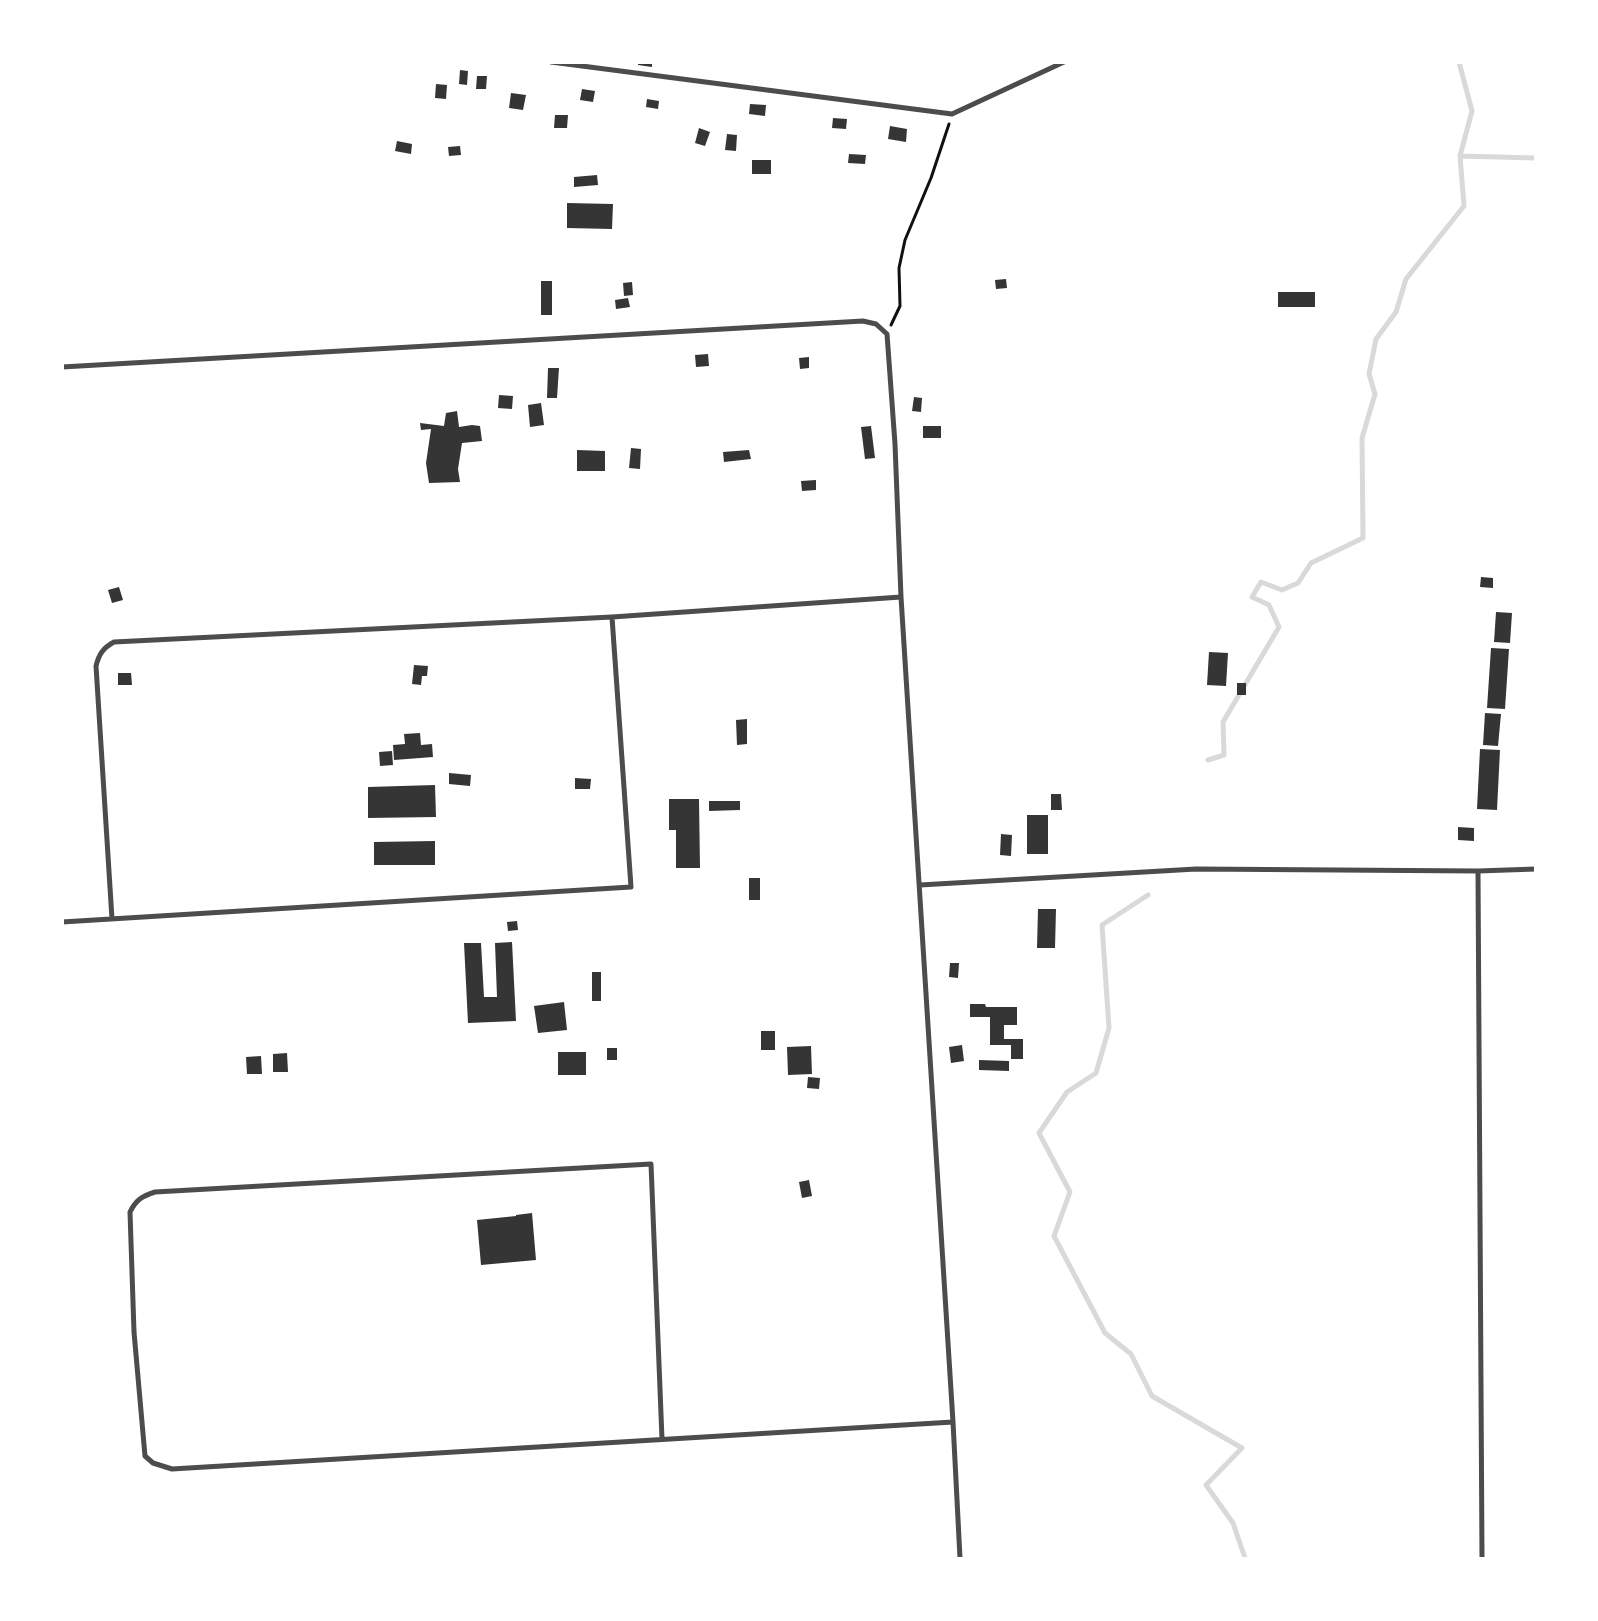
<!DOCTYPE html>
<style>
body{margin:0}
#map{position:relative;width:1598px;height:1621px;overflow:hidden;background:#fff;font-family:"Work Sans",sans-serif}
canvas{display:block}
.frame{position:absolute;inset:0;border:64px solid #fff;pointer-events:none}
</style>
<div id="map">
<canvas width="1598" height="1621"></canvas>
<div class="frame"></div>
</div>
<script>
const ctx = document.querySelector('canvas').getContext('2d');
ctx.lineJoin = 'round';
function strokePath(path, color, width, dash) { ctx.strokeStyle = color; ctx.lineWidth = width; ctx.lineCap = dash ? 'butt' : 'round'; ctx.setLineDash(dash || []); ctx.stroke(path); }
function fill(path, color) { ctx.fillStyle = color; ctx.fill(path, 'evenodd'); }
strokePath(new Path2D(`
 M1460,156L1536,158
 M1208,760L1224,755L1223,722L1279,627L1269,605L1252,597L1261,582L1282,590L1298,583L1311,563L1363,538L1362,438L1375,394L1369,374L1376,339L1396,312L1406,279L1464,206L1460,156L1472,111L1459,62
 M1148,895L1102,925L1109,1028L1096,1073L1067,1092L1039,1133L1070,1192L1054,1236L1105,1333L1131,1354L1152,1396L1242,1448L1206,1485L1233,1523L1245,1558`), '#d9d9d9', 5);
fill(new Path2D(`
 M638,62H652V67L638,65Z
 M460,70L468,71L467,85L459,84Z
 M477,76H487L486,89H476Z
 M436,84L447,85L446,99L435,98Z
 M582,89L595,91L593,102L580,100Z
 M511,93L526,95L523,110L509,108Z
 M647,99L659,101L658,109L646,107Z
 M750,104L766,105L765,116L749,114Z
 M555,115H568L567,128H554Z
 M833,118L847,119L846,129L832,128Z
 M890,126L907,129L906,142L888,139Z
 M699,128L710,132L705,146L695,143Z
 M727,134L737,135L736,151L725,150Z
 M397,141L412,144L411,154L395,151Z
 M460,146L461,155L449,156L448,147Z
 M849,154L866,155L865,164L848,163Z
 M752,160H771V174H752Z
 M597,175L598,185L574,187V177Z
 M567,203L613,204L612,229L567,228Z
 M1006,279L1007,288L996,289L995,280Z
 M541,281H552V315H541Z
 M632,282L633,295L624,296L623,283Z
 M1278,292H1315V307H1278Z
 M628,298L630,307L616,309L615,300Z
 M708,354L709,366L696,367L695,355Z
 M809,357V368L800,369L799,358Z
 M548,368H559L557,398H547Z
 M499,395L513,396L512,409L498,408Z
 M914,397L922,398L921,412L912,411Z
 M541,403L544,425L530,427L528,405Z
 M457,411L459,427L472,425L480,426L482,441L462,443L458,469L460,482L429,483L426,463L431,429L421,430L420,423L444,426L446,413Z
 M871,426L875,458L865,459L861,427Z
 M923,426H941V438H923Z
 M631,448L641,449L640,469L629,468Z
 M577,450L605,451V471H577Z
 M749,450L751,459L724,462L723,452Z
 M816,480V490L802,491L801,481Z
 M1481,577L1493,578V588L1480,587Z
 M119,587L123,600L112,603L108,590Z
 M1496,612L1512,613L1510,643L1494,642Z
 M1491,648L1509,649L1505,709L1487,708Z
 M1209,652L1228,653L1226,686L1207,685Z
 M414,665L428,666L427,676H422L421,685L412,684Z
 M118,673H131L132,685H118Z
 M1237,683H1246V695H1237Z
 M1485,713L1501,714L1498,746L1483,745Z
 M747,719V744L737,745L736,720Z
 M420,733L421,745L432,744L433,757L394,760L393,745L405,744L404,734Z
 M1480,749L1500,750L1497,810L1477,809Z
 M392,751L393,765L380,766L379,752Z
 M449,773L471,775L470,786L449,784Z
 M575,778L591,779L590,789H575Z
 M435,785L436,817L368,818V787Z
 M1051,794H1061L1062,810H1051Z
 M669,799H699L700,868H676V830H669Z
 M709,801H740V810L709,811Z
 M1027,815H1048V854H1027Z
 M1458,827L1474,828V841L1458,840Z
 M1001,834L1012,835L1011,856L1000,855Z
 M435,841V865H374V842Z
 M749,878H760V900H749Z
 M1038,909H1056L1055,948H1037Z
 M517,921L518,930L508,931L507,922Z
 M512,942L516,1021L468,1023L464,943H481L484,997H497L495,943Z
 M950,963H959L958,978L949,977Z
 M592,972H601V1001H592Z
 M564,1002L567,1030L538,1033L534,1006Z
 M970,1004H985L986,1007H1017V1025H1004V1039H1023V1059H1011V1045H990V1017H970Z
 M761,1031H775V1050H761Z
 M962,1045L964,1061L951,1063L949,1047Z
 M811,1046L812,1074L788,1075L787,1047Z
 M607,1048H617V1060H607Z
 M558,1052H586V1075H558Z
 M287,1053L288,1072H273V1054Z
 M261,1056L262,1074H247L246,1057Z
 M979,1060L1009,1061V1071L979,1070Z
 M808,1077L820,1078L819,1089L807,1088Z
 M809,1180L812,1196L802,1198L799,1182Z
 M532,1213L536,1260L481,1265L477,1220L516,1216V1215Z`), '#353535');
strokePath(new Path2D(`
 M891,325L900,306L899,268L905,240L931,178L949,124`), '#111', 3);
strokePath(new Path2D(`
 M551,62L952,114L1064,62
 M62,367L863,321L876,324L887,334L895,444L901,597L612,617L114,642C103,648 99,654 96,666L112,919
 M901,597L953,1422L960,1558
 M1478,871L1482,1558
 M920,885L1196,869L1478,871L1536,869
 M62,922L631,887L612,617
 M662,1439L651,1164L155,1192C142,1196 136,1200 130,1212L134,1332L145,1456L153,1463L172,1469L953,1422`), '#4c4c4c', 5);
</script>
